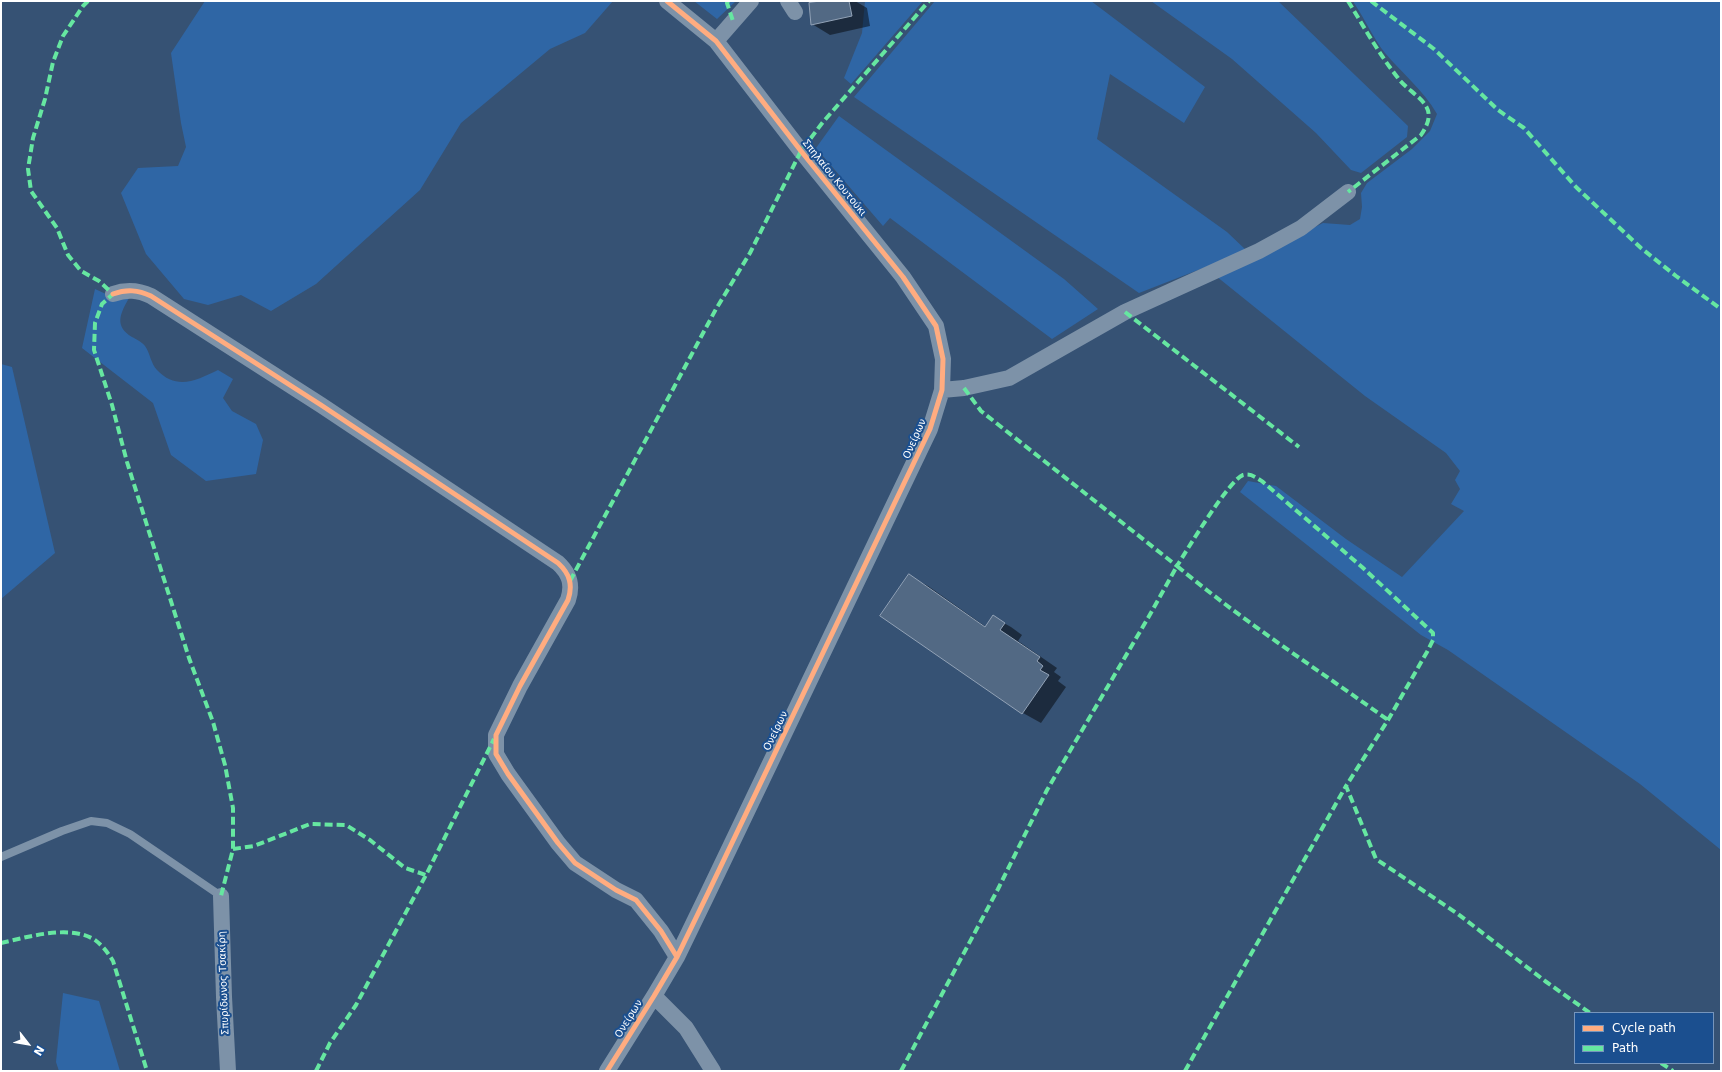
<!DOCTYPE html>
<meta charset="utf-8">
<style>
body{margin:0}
#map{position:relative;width:1722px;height:1072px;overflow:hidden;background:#365274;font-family:"DejaVu Sans",sans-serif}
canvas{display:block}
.frame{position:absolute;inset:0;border:2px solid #fff;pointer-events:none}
.legend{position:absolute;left:1574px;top:1012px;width:140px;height:52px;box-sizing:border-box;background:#1b4f8f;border:1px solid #7695bc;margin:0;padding:5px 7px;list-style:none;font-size:12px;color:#fff}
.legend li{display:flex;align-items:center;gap:8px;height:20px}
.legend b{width:20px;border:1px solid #7695bc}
.north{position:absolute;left:8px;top:1024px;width:40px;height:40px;-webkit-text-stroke:3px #1b4f8f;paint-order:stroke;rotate:121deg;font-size:11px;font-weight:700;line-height:16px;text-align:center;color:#fff}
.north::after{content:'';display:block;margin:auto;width:14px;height:18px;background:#fff;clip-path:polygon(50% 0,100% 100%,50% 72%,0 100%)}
</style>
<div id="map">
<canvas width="1722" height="1072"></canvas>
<div class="frame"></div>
<ul class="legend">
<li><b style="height:5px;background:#ffac80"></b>Cycle path</li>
<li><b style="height:5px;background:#66e7a1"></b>Path</li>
</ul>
<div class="north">N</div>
</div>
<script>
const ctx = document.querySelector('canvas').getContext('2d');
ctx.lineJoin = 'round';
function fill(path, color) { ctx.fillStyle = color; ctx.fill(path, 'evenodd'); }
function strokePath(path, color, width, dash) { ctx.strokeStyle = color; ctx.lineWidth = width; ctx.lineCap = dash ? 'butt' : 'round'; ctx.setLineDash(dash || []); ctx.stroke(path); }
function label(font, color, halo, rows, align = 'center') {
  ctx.font = font + ' "DejaVu Sans",sans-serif'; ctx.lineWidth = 4; ctx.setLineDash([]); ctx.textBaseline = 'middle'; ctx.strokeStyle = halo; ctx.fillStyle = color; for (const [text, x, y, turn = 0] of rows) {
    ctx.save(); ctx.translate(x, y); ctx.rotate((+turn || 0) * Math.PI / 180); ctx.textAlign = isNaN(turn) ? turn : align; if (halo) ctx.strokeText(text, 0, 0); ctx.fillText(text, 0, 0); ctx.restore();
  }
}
fill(new Path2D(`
 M205,1H613L585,33L550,49L461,123L420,190L316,284L271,311L241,295L208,305L184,299L146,254L121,193L138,168L178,166L186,147L181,123L171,53Z
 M694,1H736L717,19Z
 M865,1H923L851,84L844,78L862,33Z
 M935,1H1091L1205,87L1184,123L1110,74L1097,139L1227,232L1247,251L1139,293L854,97Z
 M1151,1H1278L1408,126L1407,137L1361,173L1351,170L1316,133L1232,59Z
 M1354,1H1721V850L1640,784L1448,650L1421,635L1240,492L1248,481L1276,486L1346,539L1402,577L1464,511L1451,504L1460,489L1455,480L1460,471L1446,453L1365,396L1216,276L1323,223L1350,225L1360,219L1362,207L1361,193L1367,183L1412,149L1430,131L1437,114C1423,90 1403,74 1385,53C1373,38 1365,19 1354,3Z
 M839,116L1064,279L1098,309L1052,339L890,218L883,226L816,148Z
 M95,289L117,299L129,298C120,314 114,326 132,337C136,339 142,342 145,346C150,353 151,364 157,370C177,391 197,380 218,370L233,379L223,398L232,411L256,424L263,440L256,474L206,481L171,455L153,403L82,348Z
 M1,364L12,367L55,553L1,599Z
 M63,993L99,1001L120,1071H59L56,1062Z`), '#2f66a5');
fill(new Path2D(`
 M826,1H855L867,8L870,26L830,35L812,24Z
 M909,576L928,586L986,627L993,617L1011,627L1022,635L1018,641L1057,668L1054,672L1061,677L1058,681L1066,687L1041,723L1023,713Z`), '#0007');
const building = new Path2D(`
 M820,1H849L852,16L811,25L809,3Z
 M909,574L985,627L993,615L1005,623L1000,630L1040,657L1037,661L1043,666L1040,670L1049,675L1022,714L880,616Z`);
fill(building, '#526984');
strokePath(building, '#92a2b6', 1);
strokePath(new Path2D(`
 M1,857L62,831L91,821L107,823L130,834L221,896`), '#7d92a8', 8);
strokePath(new Path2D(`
 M788,1L795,12
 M716,41L751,1
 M113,294C127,289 138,290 151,296L321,405L558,563C570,574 573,585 568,600L520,686L496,735V754L508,774L558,843L575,863L616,890L636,900L661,931L677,957
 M942,390L964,388L1009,378L1125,312L1259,251L1301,228L1348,192
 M221,896L224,997L228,1071
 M654,996L686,1028L713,1071
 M607,1071L654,996L677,957L708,893L930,429L942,390L943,359L936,326L903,277L801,151L716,41L667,1`), '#7d92a8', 16);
strokePath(new Path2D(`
 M88,1L83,6L63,36L53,62L45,99L33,138L28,169L31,191L57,228L68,255L81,271L99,281L113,294L102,304L95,323L94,350L112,405L127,462L162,573L189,658L213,722L225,765L233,808V849L221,896
 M728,1L727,3L733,21
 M1348,1C1364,27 1379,54 1398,78C1405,88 1420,96 1426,106C1432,116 1427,126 1421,135L1348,192
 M1371,1L1434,49L1498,110L1524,128L1576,187L1641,248L1676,276L1721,309
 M1125,312L1299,447
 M964,388L981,411L1177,566C1187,550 1229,480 1243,475C1251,473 1257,478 1263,482L1362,567L1433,633V640L1427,652L1388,720L1346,786L1376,859L1458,914L1545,981L1590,1013
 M570,581L716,309L750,253L801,151L823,122L929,1
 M233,849L254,846L310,824L346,825L370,840L405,868L426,875
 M1,943C28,937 70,924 95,940C103,946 108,953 113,961L147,1071
 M1661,1063L1673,1071
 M316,1071L330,1043L356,1005L426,875L494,739
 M901,1071L998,889L1047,790L1148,618L1177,566C1244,622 1317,669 1388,720
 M1185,1071L1346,786`), '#66e7a1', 4, [8, 4]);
strokePath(new Path2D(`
 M113,294C127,289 138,290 151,296L321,405L558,563C570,574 573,585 568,600L520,686L496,735V754L508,774L558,843L575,863L616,890L636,900L661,931L677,957
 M607,1071L654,996L677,957L708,893L930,429L942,390L943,359L936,326L903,277L801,151L716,41L667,1`), '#ffac80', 5);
label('10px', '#fff', '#1b4f8f', [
 ["Σπηλαίου Κουτούκι",834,178,51],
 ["Ονείρων",915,439,-66],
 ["Ονείρων",776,731,-64],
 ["Σπυρίδωνος Τσακίρη",224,983,-92],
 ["Ονείρων",629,1019,-58]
]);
</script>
